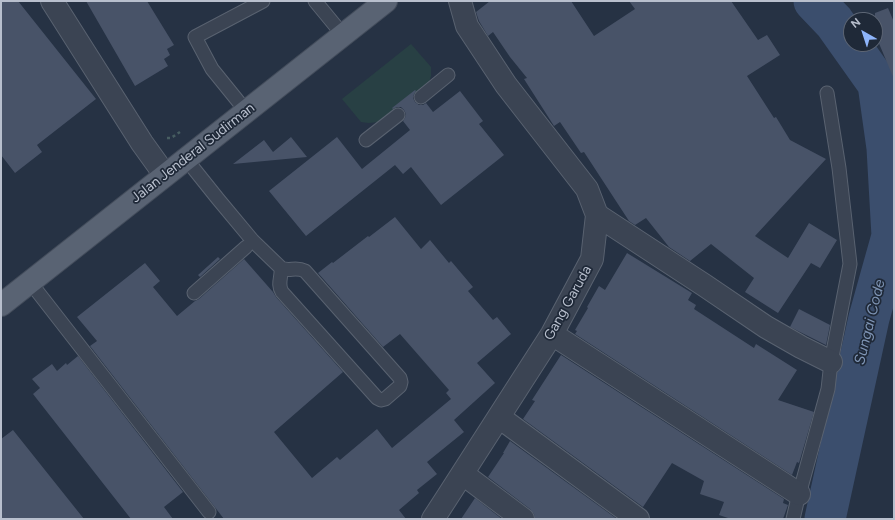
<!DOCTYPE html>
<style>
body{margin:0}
#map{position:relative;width:895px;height:520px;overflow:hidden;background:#263244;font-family:Figtree,sans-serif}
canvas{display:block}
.frame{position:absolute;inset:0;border:2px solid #b8bfcd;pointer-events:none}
.north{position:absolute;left:843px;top:12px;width:40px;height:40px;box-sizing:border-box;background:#1f2938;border:1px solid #5c6574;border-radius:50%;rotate:321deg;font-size:11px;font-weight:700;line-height:16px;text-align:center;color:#b8bfcd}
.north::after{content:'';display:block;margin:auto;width:14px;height:18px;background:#8eb5fb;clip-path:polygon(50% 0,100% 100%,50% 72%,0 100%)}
</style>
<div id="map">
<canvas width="895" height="520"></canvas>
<div class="frame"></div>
<div class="north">N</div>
</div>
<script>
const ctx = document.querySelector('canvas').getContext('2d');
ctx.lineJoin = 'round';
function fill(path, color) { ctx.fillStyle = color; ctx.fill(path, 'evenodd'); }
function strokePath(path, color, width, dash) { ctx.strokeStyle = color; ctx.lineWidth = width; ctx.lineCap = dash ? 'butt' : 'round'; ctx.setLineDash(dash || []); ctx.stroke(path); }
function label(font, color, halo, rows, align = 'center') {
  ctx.font = font + ' Figtree,sans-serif'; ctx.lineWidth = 3.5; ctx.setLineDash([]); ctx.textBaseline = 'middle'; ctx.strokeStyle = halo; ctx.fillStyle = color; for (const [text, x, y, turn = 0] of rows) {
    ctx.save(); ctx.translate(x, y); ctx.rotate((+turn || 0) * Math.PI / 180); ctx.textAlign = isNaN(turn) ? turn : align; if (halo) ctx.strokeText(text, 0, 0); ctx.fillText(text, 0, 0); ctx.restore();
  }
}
fill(new Path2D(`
 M411,44L431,67V76L429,83L378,122L369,123L361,122L342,99Z`), '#284044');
strokePath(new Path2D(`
 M814,1L834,22L878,84L887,148L892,236L869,318L825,519`), '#3b4e6d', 41);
fill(new Path2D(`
 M1,1H18L96,99L37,145L42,152L15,173L1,155Z
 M86,1H147L174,45L167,49L170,55L164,59L168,66L135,86Z
 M490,1H571L594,36L635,9L629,1H731L758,40L767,35L780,55L747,76L774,118L776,117L790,140L826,159L755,236L788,258L809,223L837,240L820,268L811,263L778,313L745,292L754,278L711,244L690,261L669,247L646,218L635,225L629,221L584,152L581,153L560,122L554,126L524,79L527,78L510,57L493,32L488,36L479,21L476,12Z
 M888,8L894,22V79L875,34V13Z
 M415,90L416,91L414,94L413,98L415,102L419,105H423L426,103L433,112L460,91L483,121L479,124L504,155L441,205L411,167L403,174L395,165L306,236L269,191L337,137L362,169L410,130L403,121L405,118L406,114L404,110L401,107H397L393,109L392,108Z
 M291,137L307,157L233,164L264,140L273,152Z
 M395,217L421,249L430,240L449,263L451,261L473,287L468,291L493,320L497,317L511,334L477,363L495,383L454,420L464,432L427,462L437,474L417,490L419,493L399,510L406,519H224L90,346L97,341L77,317L145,263L160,281L153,287L177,316L195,301L199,299L244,259L273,292L276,297L343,372L274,432L312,478L337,457L340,460L377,429L392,448L451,399L446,393L449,390L400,334L383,347L318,273L332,262L333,263L368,236L369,237Z
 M627,253L692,293L688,300L696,305L694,309L754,348L756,344L797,370L778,400L814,412L799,463L797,462L792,475L575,334L577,331L575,330L588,308L587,307L599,286L605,290Z
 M218,257L220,259L200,277L198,275Z
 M799,309L830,325L826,345L790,327Z
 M561,355L784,499L783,503L788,505L783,519H731L719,515L724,502L700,494L704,481L672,463L643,507L523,419L535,401L532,400Z
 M78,356L183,492L164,507L173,519H131L33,394L40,388L32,379L52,364L57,371L66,363L67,365Z
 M13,430L84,519H1V439Z
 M510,441L617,519H535L534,514L530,509L488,477L504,453H503Z
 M475,498L502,519H461Z`), '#485368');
const lane = new Path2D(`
 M315,1L343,35
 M421,97L448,75
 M246,111L212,69L195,37L263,1
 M366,140L398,115
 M186,159L218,199L253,241L281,268C282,277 277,284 282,292L377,398L381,400L385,399L400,386L401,382L400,378L305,271C295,266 290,272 281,268
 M30,282L209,512
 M194,293L246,247
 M793,519L797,502L828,389L831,362L850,264L839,168L827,93`);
const street = new Path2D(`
 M52,1L142,143L165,175
 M597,215L704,285L766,327L801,347L831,362
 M552,334L799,494
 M499,417L638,519
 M463,474L523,519
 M433,519L446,499L552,334L592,259L597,215L587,189L506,85L467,26L460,1`);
const primary = new Path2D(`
 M1,305L386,1`);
strokePath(lane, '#596270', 15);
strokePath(street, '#596270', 24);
strokePath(primary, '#444d5c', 24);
strokePath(new Path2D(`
 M167,138H171L180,132`), '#475d61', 2.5, [3, 3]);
strokePath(lane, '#3b4453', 13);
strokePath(street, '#3b4453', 22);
strokePath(primary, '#596373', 22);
label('14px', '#b8bfcd', '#1f2938', [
 ["Jalan Jenderal Sudirman",193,153,-38],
 ["Gang Garuda",568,303,-61]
]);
label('italic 15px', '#7e94b4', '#1f2938', [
 ["Sungai Code",870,322,-76]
]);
</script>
